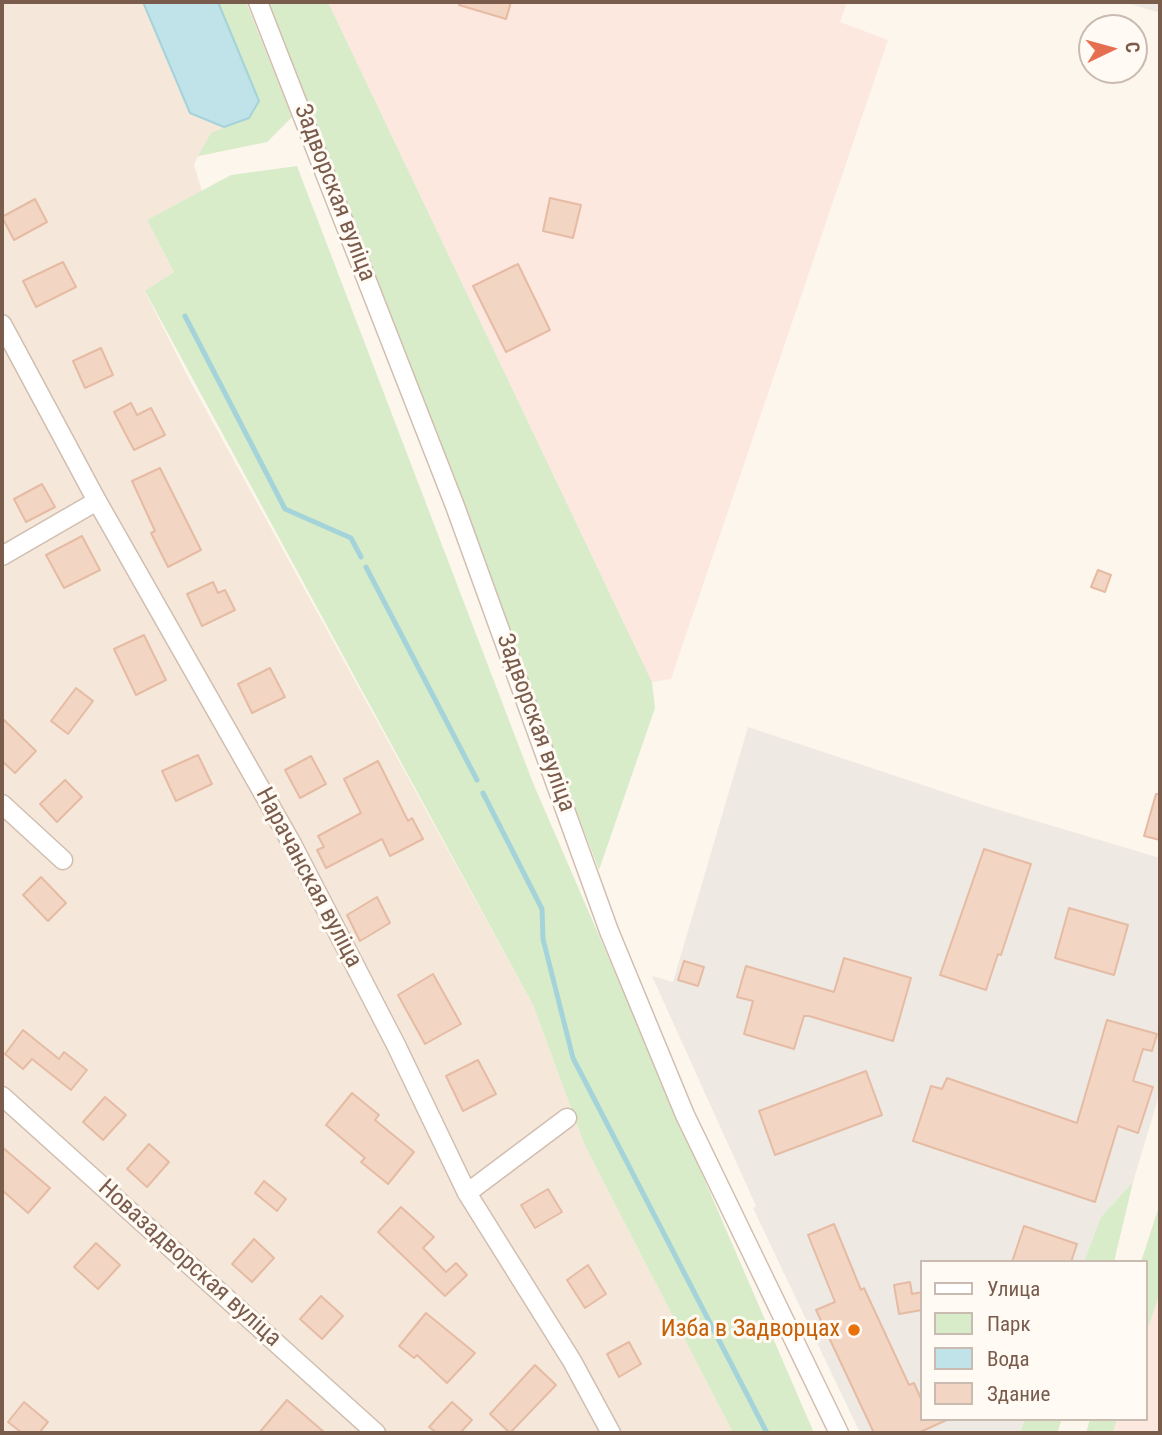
<!DOCTYPE html>
<meta charset="utf-8">
<style>
body{margin:0}
#map{position:relative;width:1162px;height:1435px;overflow:hidden;background:#fdf6ec;font-family:"Roboto Condensed",sans-serif}
canvas{display:block}
.frame{position:absolute;inset:0;border:4px solid #7a5c4d;pointer-events:none}
.legend{position:absolute;left:920px;top:1260px;width:228px;height:161px;box-sizing:border-box;background:#fffaf3;border:2px solid #cabbb1;margin:0;padding:9px 12px;list-style:none;font-size:21px;color:#7a5c4d}
.legend li{display:flex;align-items:center;gap:14px;height:35px}
.legend b{width:35px;border:2px solid #cabbb1}
.north{position:absolute;left:1078px;top:14px;width:70px;height:70px;box-sizing:border-box;background:#fffaf3;border:2px solid #cabbb1;border-radius:50%;rotate:85deg;font-size:19px;font-weight:700;line-height:28px;text-align:center;color:#7a5c4d}
.north::after{content:'';display:block;margin:auto;width:24px;height:32px;background:#e76f51;clip-path:polygon(50% 0,100% 100%,50% 72%,0 100%)}
</style>
<div id="map">
<canvas width="1162" height="1435"></canvas>
<div class="frame"></div>
<ul class="legend">
<li><b style="height:9px;background:#fff"></b>Улица</li>
<li><b style="height:19px;background:#d8ecc9"></b>Парк</li>
<li><b style="height:19px;background:#bfe3e8"></b>Вода</li>
<li><b style="height:19px;background:#f3d5c3"></b>Здание</li>
</ul>
<div class="north">С</div>
</div>
<script>
const ctx = document.querySelector('canvas').getContext('2d');
ctx.lineJoin = 'round';
function fill(path, color) { ctx.fillStyle = color; ctx.fill(path, 'evenodd'); }
function strokePath(path, color, width, dash) { ctx.strokeStyle = color; ctx.lineWidth = width; ctx.lineCap = dash ? 'butt' : 'round'; ctx.setLineDash(dash || []); ctx.stroke(path); }
function label(font, color, halo, rows, align = 'center') {
  ctx.font = font + ' "Roboto Condensed",sans-serif'; ctx.lineWidth = 6; ctx.setLineDash([]); ctx.textBaseline = 'middle'; ctx.strokeStyle = halo; ctx.fillStyle = color; for (const [text, x, y, turn = 0] of rows) {
    ctx.save(); ctx.translate(x, y); ctx.rotate((+turn || 0) * Math.PI / 180); ctx.textAlign = isNaN(turn) ? turn : align; if (halo) ctx.strokeText(text, 0, 0); ctx.fillText(text, 0, 0); ctx.restore();
  }
}
fill(new Path2D(`
 M2,2H246L292,117L267,142L198,156L194,165L202,191L147,220L174,272L145,292L188,377L533,1005L585,1146L733,1433H2Z`), '#f5e8da');
fill(new Path2D(`
 M328,2H847L840,22L888,40L671,679L652,682Z
 M1160,1293V1433H1113L1117,1419H1146V1334Z`), '#fde8e0');
fill(new Path2D(`
 M1124,2H1160V13Z
 M748,727L989,807L1160,858V1092L1133,1182L1101,1217L1084,1262H922V1419H1025L1020,1433H860L753,1208L756,1206L652,976L673,982Z`), '#efe9e4');
fill(new Path2D(`
 M218,2H246L292,117L267,142L198,156L211,133L249,118L258,101Z
 M267,2H328L652,682L655,708L599,870Z
 M297,166L533,783L814,1433H733L585,1146L533,1005L145,291L174,272L147,220L231,175Z
 M1133,1182L1114,1262H1084L1101,1217Z
 M1160,1203V1293L1146,1334V1262H1141Z
 M1025,1419H1062L1057,1433H1020Z
 M1090,1419H1117L1113,1433H1086Z`), '#d8ecc9');
const water = new Path2D(`
 M143,2H218L259,101L249,118L224,127L190,113Z`);
fill(water, '#bfe3e8');
strokePath(water, '#a5d3da', 2);
strokePath(new Path2D(`
 M185,316L285,509L351,538L361,557
 M366,567L477,780
 M483,793L542,909L543,939L573,1058L767,1433`), '#a5d3da', 5);
const building = new Path2D(`
 M460,2H511L506,19L459,5Z
 M550,198L581,205L573,238L543,231Z
 M35,199L47,222L14,240L2,217Z
 M63,262L76,287L36,307L23,281Z
 M518,264L550,330L506,352L473,286Z
 M101,348L113,375L85,388L73,361Z
 M131,403L137,415L151,408L165,435L134,450L114,412Z
 M160,468L201,550L168,567L151,533L155,531L132,481Z
 M42,484L55,507L26,522L14,499Z
 M82,536L100,570L64,588L46,555Z
 M1098,570L1111,575L1105,592L1091,587Z
 M213,582L218,593L225,590L235,610L202,626L187,594Z
 M144,635L166,680L136,695L114,649Z
 M270,668L285,697L252,713L238,684Z
 M76,688L93,701L68,734L51,721Z
 M2,718L36,751L15,773L2,761Z
 M198,755L212,784L176,801L162,771Z
 M311,756L326,784L300,798L285,770Z
 M378,761L408,821L412,818L423,839L390,856L382,839L326,868L317,850L324,847L318,836L361,813L344,779Z
 M65,780L82,797L57,822L40,804Z
 M1156,794H1160V840L1144,836Z
 M984,849L1031,864L1001,955L998,954L986,990L940,975Z
 M41,877L66,903L48,921L23,895Z
 M377,897L390,923L360,941L347,915Z
 M1069,908L1128,925L1114,975L1055,958Z
 M844,958L911,978L893,1041L809,1016H804L794,1049L744,1034L753,1001L737,997L746,966L834,992Z
 M684,961L704,967L698,986L678,980Z
 M433,974L461,1024L425,1044L398,995Z
 M1107,1020L1157,1034L1152,1051L1143,1049L1133,1081L1153,1087L1138,1133L1118,1126L1095,1202L913,1141L931,1086L942,1089L947,1078L1077,1123Z
 M23,1030L59,1059L64,1052L87,1070L71,1090L32,1059L23,1069L5,1054Z
 M478,1060L496,1094L463,1111L446,1076Z
 M866,1071L882,1115L775,1155L759,1111Z
 M352,1093L379,1115L375,1120L414,1152L388,1184L361,1162L365,1158L326,1125Z
 M105,1097L126,1115L103,1140L83,1122Z
 M149,1144L169,1162L147,1187L127,1169Z
 M2,1147L50,1188L28,1213L2,1190Z
 M264,1181L286,1199L277,1211L255,1193Z
 M548,1189L562,1212L535,1228L521,1205Z
 M401,1207L434,1237L423,1248L446,1272L456,1263L467,1275L445,1296L378,1232Z
 M834,1224L861,1290L864,1288L909,1385L914,1383L922,1401V1419H949L918,1433H874L816,1310L835,1302L808,1235Z
 M1024,1226L1077,1244L1071,1262H1012Z
 M254,1239L274,1258L252,1282L232,1264Z
 M96,1243L120,1265L98,1289L74,1267Z
 M588,1265L606,1294L585,1308L567,1280Z
 M910,1282L912,1294L922,1292V1310L899,1314L894,1285Z
 M321,1296L343,1316L322,1339L300,1319Z
 M426,1313L475,1353L447,1383L417,1355L414,1358L399,1346Z
 M629,1342L641,1364L619,1377L607,1354Z
 M535,1365L556,1385L510,1433L490,1414Z
 M287,1400L325,1433H259Z
 M24,1402L48,1422L39,1433H22L8,1422Z
 M452,1402L472,1420L460,1433H437L429,1427Z`);
fill(building, '#f3d5c3');
strokePath(building, '#e6bba3', 2);
const minor = new Path2D(`
 M258,2L455,506L609,931L685,1115L839,1433
 M2,324L97,501L292,844L396,1045L467,1193L572,1361L611,1433
 M2,556L97,501
 M2,804L63,860
 M2,1096L376,1433
 M467,1193L567,1118`);
strokePath(minor, '#d1beb0', 21);
strokePath(minor, '#fff', 18);
for (const [x, y, r, color] of [
 [854,1330,7,"#e8710a"]
]) { const dot = new Path2D(); dot.arc(x, y, r, 0, 2 * Math.PI); ctx.fillStyle = color; ctx.fill(dot); strokePath(dot, '#fffaf3', 2.5); }
label('24px', '#7a5c4d', '#fffaf3', [
 ["Задворская вуліца",334,193,69],
 ["Задворская вуліца",535,723,70],
 ["Нарачанская вуліца",308,878,62],
 ["Новазадворская вуліца",189,1264,42]
]);
label('24px', '#c56008', '#fffaf3', [
 ["Изба в Задворцах",840,1330]
], 'right');
</script>
